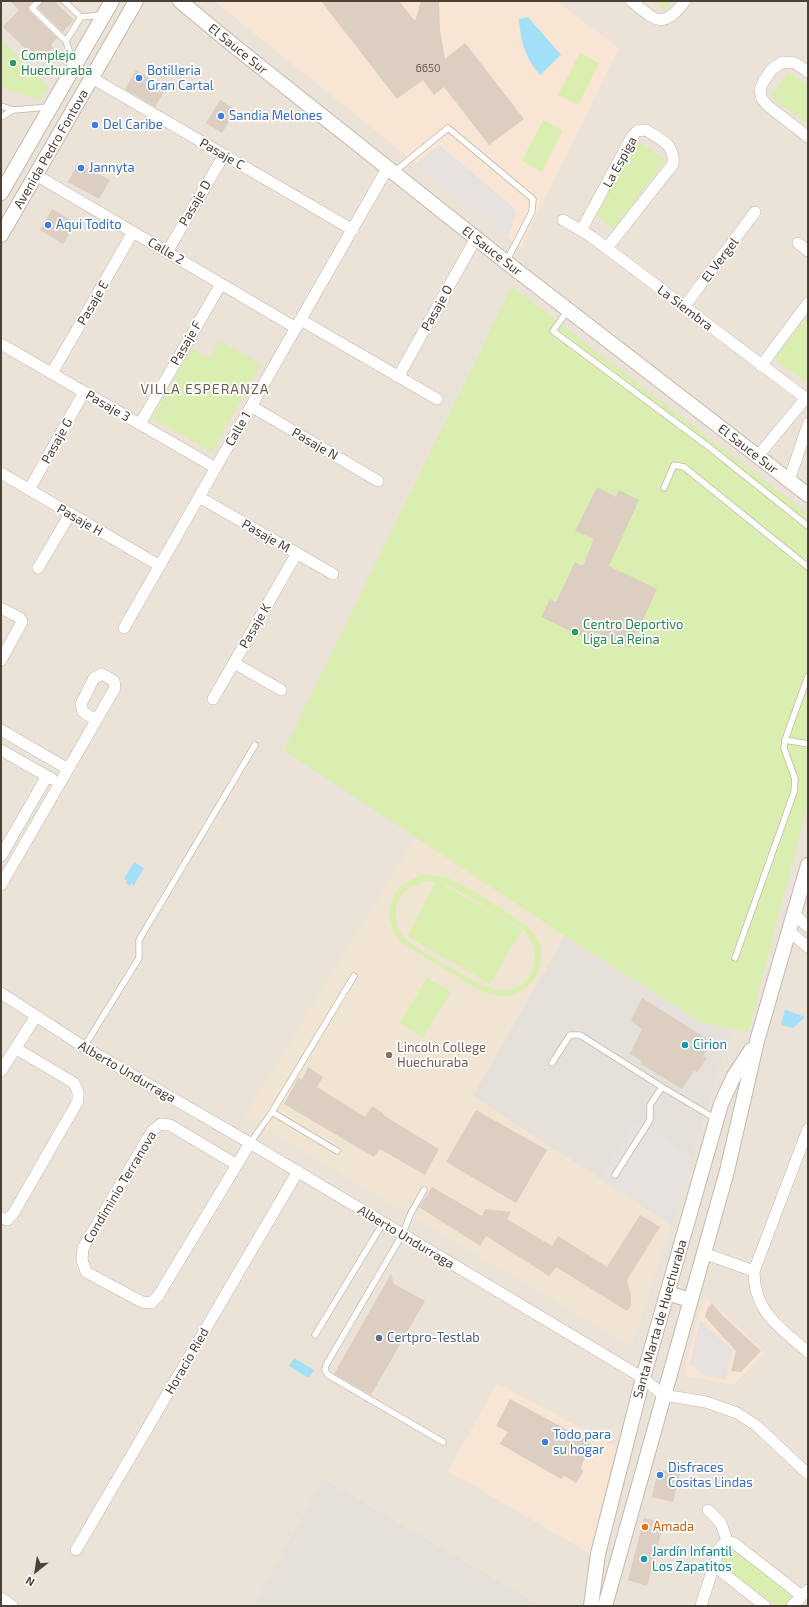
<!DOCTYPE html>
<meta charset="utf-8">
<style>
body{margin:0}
#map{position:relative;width:809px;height:1607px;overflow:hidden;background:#f6f1ea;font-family:"Exo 2",sans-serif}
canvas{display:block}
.frame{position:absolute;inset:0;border:2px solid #4b4137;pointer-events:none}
.north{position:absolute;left:16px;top:1551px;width:40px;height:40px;-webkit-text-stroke:3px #fff;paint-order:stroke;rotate:210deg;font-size:11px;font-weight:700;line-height:16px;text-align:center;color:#4b4137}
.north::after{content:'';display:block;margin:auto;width:14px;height:18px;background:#4b4137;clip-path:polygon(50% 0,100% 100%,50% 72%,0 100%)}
</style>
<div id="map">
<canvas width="809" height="1607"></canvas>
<div class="frame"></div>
<div class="north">N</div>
</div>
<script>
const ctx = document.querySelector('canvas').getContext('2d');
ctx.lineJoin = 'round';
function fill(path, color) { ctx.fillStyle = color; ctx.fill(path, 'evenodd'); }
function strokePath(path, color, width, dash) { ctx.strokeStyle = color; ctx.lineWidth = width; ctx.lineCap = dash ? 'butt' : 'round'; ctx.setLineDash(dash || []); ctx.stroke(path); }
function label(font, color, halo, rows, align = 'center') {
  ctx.font = font + ' "Exo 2",sans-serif'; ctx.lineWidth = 3.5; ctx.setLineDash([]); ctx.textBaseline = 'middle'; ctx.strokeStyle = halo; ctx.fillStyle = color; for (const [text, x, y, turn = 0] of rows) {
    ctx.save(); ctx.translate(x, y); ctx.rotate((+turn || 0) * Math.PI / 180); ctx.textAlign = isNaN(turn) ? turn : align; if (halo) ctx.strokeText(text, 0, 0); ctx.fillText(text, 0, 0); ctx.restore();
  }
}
fill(new Path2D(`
 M1,1H808V1606H1Z`), '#ebe2d8');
fill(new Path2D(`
 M214,1H556L619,48L521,248Z
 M705,1296L765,1352L734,1385L685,1376L684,1368Z
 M497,1383L616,1447L590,1554L448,1471Z`), '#f9e5d4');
fill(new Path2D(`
 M565,936L702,1023L731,1028L672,1225L473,1096Z
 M323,1479L541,1606H254Z`), '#e6e0db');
fill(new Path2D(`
 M415,837L565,936L473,1096L672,1225L632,1347L244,1117Z`), '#f0e4d3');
fill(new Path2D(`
 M654,1H673L666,10Z
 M1,40L48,86L40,100L1,87Z
 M580,53L599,63L578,105L558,95Z
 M789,72L808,86V124L771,97Z
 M543,120L563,130L542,172L522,161Z
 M637,140L666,160L613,229L597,215Z
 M512,287L808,514V802L748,1032L702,1023L565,936L284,750Z
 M808,315V384L775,359Z
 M220,341L261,364L212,452L152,418L192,348L210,358Z
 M423,875C432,875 442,876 450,879C465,885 529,924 536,936C550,960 535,993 506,996C496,996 486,993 477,989L402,943C378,917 390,884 423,875ZM424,882H436L407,936L490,984L522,930L442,884L448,885L526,932C542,953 536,986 507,990C497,991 488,987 479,984C462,973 412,949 401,934C396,926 394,914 397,904C401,892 411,885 424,882Z
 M427,978L451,992L423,1037L400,1023Z
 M726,1544L801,1594L789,1606H777L718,1563Z`), '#daeeb0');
fill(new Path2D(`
 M439,145L512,206L516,214L508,237L416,164Z
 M636,1121L693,1158L672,1225L599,1178Z
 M700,1320L732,1350L726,1380L705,1375L690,1364Z`), '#e5e2df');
fill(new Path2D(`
 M528,17L561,55L540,75C525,57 521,43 519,19Z
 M134,862L144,868L134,885L131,883L130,886L126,883L127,880L124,879Z
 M785,1010H786L805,1017L793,1028L781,1025Z
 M294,1358L314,1370L309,1378L289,1366Z`), '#a2e0f7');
fill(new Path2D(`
 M10,1H33L28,7L29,11L57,38L51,45L53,48L39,62L3,27L19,10Z
 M43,1H54L74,20L63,32L38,8Z
 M321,1H399L415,21L421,1H439L440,30L445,59L465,43L524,119L489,145L444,87L434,95L423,80L397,99Z
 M136,70L166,88L155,107L125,89Z
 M220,100L236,110L222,133L206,123Z
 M78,163L110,180L99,199L68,182Z
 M52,209L76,223L63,244L40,230Z
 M597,487L616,497L619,490L639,500L609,566L657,589L630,648L594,631L590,640L541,617L550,599L556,602L575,562L583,566L594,539L575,531Z
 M642,998L712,1042L703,1056L707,1058L697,1072L694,1071L682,1089L641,1064L640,1060L630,1054L642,1029L631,1021Z
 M308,1067L323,1077L317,1087L365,1117L372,1106L384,1114L383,1115L439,1149L425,1175L380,1149L374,1157L284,1104L298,1078L302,1080Z
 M476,1110L547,1150L516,1203L446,1162Z
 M432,1187L482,1216L485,1209L511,1212L507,1219L552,1246L558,1236L607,1267L640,1215L660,1227L627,1280L631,1295V1306L627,1311L556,1267L549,1276L486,1236L480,1246L419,1207Z
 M391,1274L394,1284L425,1301L371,1395L334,1374Z
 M712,1303L722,1315L761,1351L741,1372L731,1371L736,1351L705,1317L707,1309Z
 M510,1399L590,1442L581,1468L583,1472L576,1483L564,1476L561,1479L500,1444L508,1432L496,1426Z
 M658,1469L680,1474L673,1502L652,1497Z
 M644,1518L664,1523L647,1586L628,1580Z`), '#dccec1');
const service = new Path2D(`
 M39,1L32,8L66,41L73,63
 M64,1L81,17L102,15
 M66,41L81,17
 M1,106L13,110L50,107
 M1,117L13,110
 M394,172L448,128L533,199L532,212L506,262
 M568,310L553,331L709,447L808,526
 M664,488L674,465L684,467L808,567
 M785,740L808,744
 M735,958L794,792L795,779L784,748L785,740L808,676
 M84,1047L139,958V940L255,745
 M552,1063L570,1035H580L662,1087L716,1119
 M272,1112L337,1151
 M250,1143L272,1112L354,976
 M615,1175L650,1120V1105L662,1087
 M424,1190L411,1213L402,1235L326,1365L325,1370L328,1375L443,1442
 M315,1335L383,1223`);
const minor = new Path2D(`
 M631,1C656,21 663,30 685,1
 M808,72L795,63L783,62L772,69L763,82L760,90L762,99L768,106L808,137
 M92,78L353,230
 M36,175L296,328
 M563,220L592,237L808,400
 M582,229L631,138L637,131L646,130C661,140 675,144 673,164L607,248
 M798,243L808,251
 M167,252L224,155
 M684,307L755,212
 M301,320L437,399
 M1,344L216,468
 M761,366L808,303
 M52,373L133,232
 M398,377L476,238
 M251,406L378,481
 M140,424L221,284
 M758,456L805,399
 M1,473L160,566
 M789,481L808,424
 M29,490L84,392
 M199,497L333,574
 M38,568L70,514
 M1,608L20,618L22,622L1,660
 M124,628L388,167
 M234,663L281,690
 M213,699L297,553
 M1,730L68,769
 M1,750L52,779
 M1,856L47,776
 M1,885L115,688L114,681L102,674L94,678L81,704L83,712L96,720
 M794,914L808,927
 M789,931L808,947
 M1,993L84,1047L250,1143L643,1378L663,1395L706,1402L737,1413L757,1426L808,1474
 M1,1071L36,1016
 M808,1129L754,1271C754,1312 779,1327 808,1352
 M237,1165L170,1125L161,1124L152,1131L83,1248L82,1260L86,1272L142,1302L151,1303L158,1296L250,1143
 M1,1218L7,1220L13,1214L78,1101V1092L74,1083L15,1048
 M703,1253L754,1271
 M708,1510L721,1523L727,1541
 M76,1550L298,1171
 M713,1565L765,1606
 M1,1598L12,1606
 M701,1606L719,1549L727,1541L734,1543L802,1596
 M792,1606L808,1590`);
const tertiary = new Path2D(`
 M180,1L233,45L506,262L808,495
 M1,193L112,1
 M1,235L136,1
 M667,1293L690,1300
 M591,1606L598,1554L643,1378L721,1104L734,1076L751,1050
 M605,1606L727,1171L757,1041L808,865`);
strokePath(service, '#c3b8ab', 7);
strokePath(minor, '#c3b8ab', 12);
strokePath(tertiary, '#c3b8ab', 16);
strokePath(service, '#fff', 5.5);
strokePath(minor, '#fff', 11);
strokePath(tertiary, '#fff', 14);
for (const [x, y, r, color] of [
 [13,63,4,"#2e9e5b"],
 [139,78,4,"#3f7fe0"],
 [221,116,4,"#3f7fe0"],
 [95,125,4,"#3f7fe0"],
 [81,168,4,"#3f7fe0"],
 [48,225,4,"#3f7fe0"],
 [575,632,4,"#2e9e5b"],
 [685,1045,4,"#0f9aa8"],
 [389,1055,4,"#8d6e63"],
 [379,1338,4,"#5c6f8a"],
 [545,1442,4,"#3f7fe0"],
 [660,1475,4,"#3f7fe0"],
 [645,1527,4,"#e8710a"],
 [644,1559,4,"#0f9aa8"]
]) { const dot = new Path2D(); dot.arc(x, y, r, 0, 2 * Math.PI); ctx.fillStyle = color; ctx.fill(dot); strokePath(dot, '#fff', 1.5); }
label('11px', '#6f645a', null, [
 ["6650",428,68]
]);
label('13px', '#4b4137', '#fff', [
 ["El Sauce Sur",238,49,39],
 ["Avenida Pedro Fontova",51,149,-60],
 ["Pasaje C",222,154,30],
 ["La Espiga",620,162,-61],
 ["Pasaje D",195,203,-60],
 ["Calle 2",166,251,31],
 ["El Sauce Sur",492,251,38],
 ["El Vergel",720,260,-53],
 ["Pasaje E",93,303,-60],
 ["Pasaje O",437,308,-61],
 ["La Siembra",685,308,37],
 ["Pasaje F",186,343,-60],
 ["Pasaje 3",108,406,30],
 ["Calle 1",238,429,-60],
 ["Pasaje G",57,441,-61],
 ["Pasaje N",315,444,30],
 ["El Sauce Sur",748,449,38],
 ["Pasaje H",80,520,30],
 ["Pasaje M",266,536,30],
 ["Pasaje K",255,626,-60],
 ["Alberto Undurraga",127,1072,30],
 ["Condiminio Terranova",120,1187,-59],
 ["Alberto Undurraga",406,1237,31],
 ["Santa Marta de Huechuraba",660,1319,-74],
 ["Horacio Ried",187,1361,-60]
]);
label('13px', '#27864d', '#fff', [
 ["Complejo",21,56],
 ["Huechuraba",21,71],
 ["Centro Deportivo",583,625],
 ["Liga La Reina",583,640]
], 'left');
label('13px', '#366cbe', '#fff', [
 ["Botilleria",147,71],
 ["Gran Cartal",147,86],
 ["Sandia Melones",229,116],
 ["Del Caribe",103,125],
 ["Jannyta",89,168],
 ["Aqui Todito",56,225],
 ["Todo para",553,1435],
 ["su hogar",553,1450],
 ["Disfraces",668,1468],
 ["Cositas Lindas",668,1483]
], 'left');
label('13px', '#0d838f', '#fff', [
 ["Cirion",693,1045],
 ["Jardín Infantil",652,1552],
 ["Los Zapatitos",652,1567]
], 'left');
label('13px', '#785e54', '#fff', [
 ["Lincoln College",397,1048],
 ["Huechuraba",397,1063]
], 'left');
label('13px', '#4e5e75', '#fff', [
 ["Certpro-Testlab",387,1338]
], 'left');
label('13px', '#c56008', '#fff', [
 ["Amada",653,1527]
], 'left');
ctx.letterSpacing = '1px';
label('14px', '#6f5d4d', '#fff', [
 ["VILLA ESPERANZA",205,389]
]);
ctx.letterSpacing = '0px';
</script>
